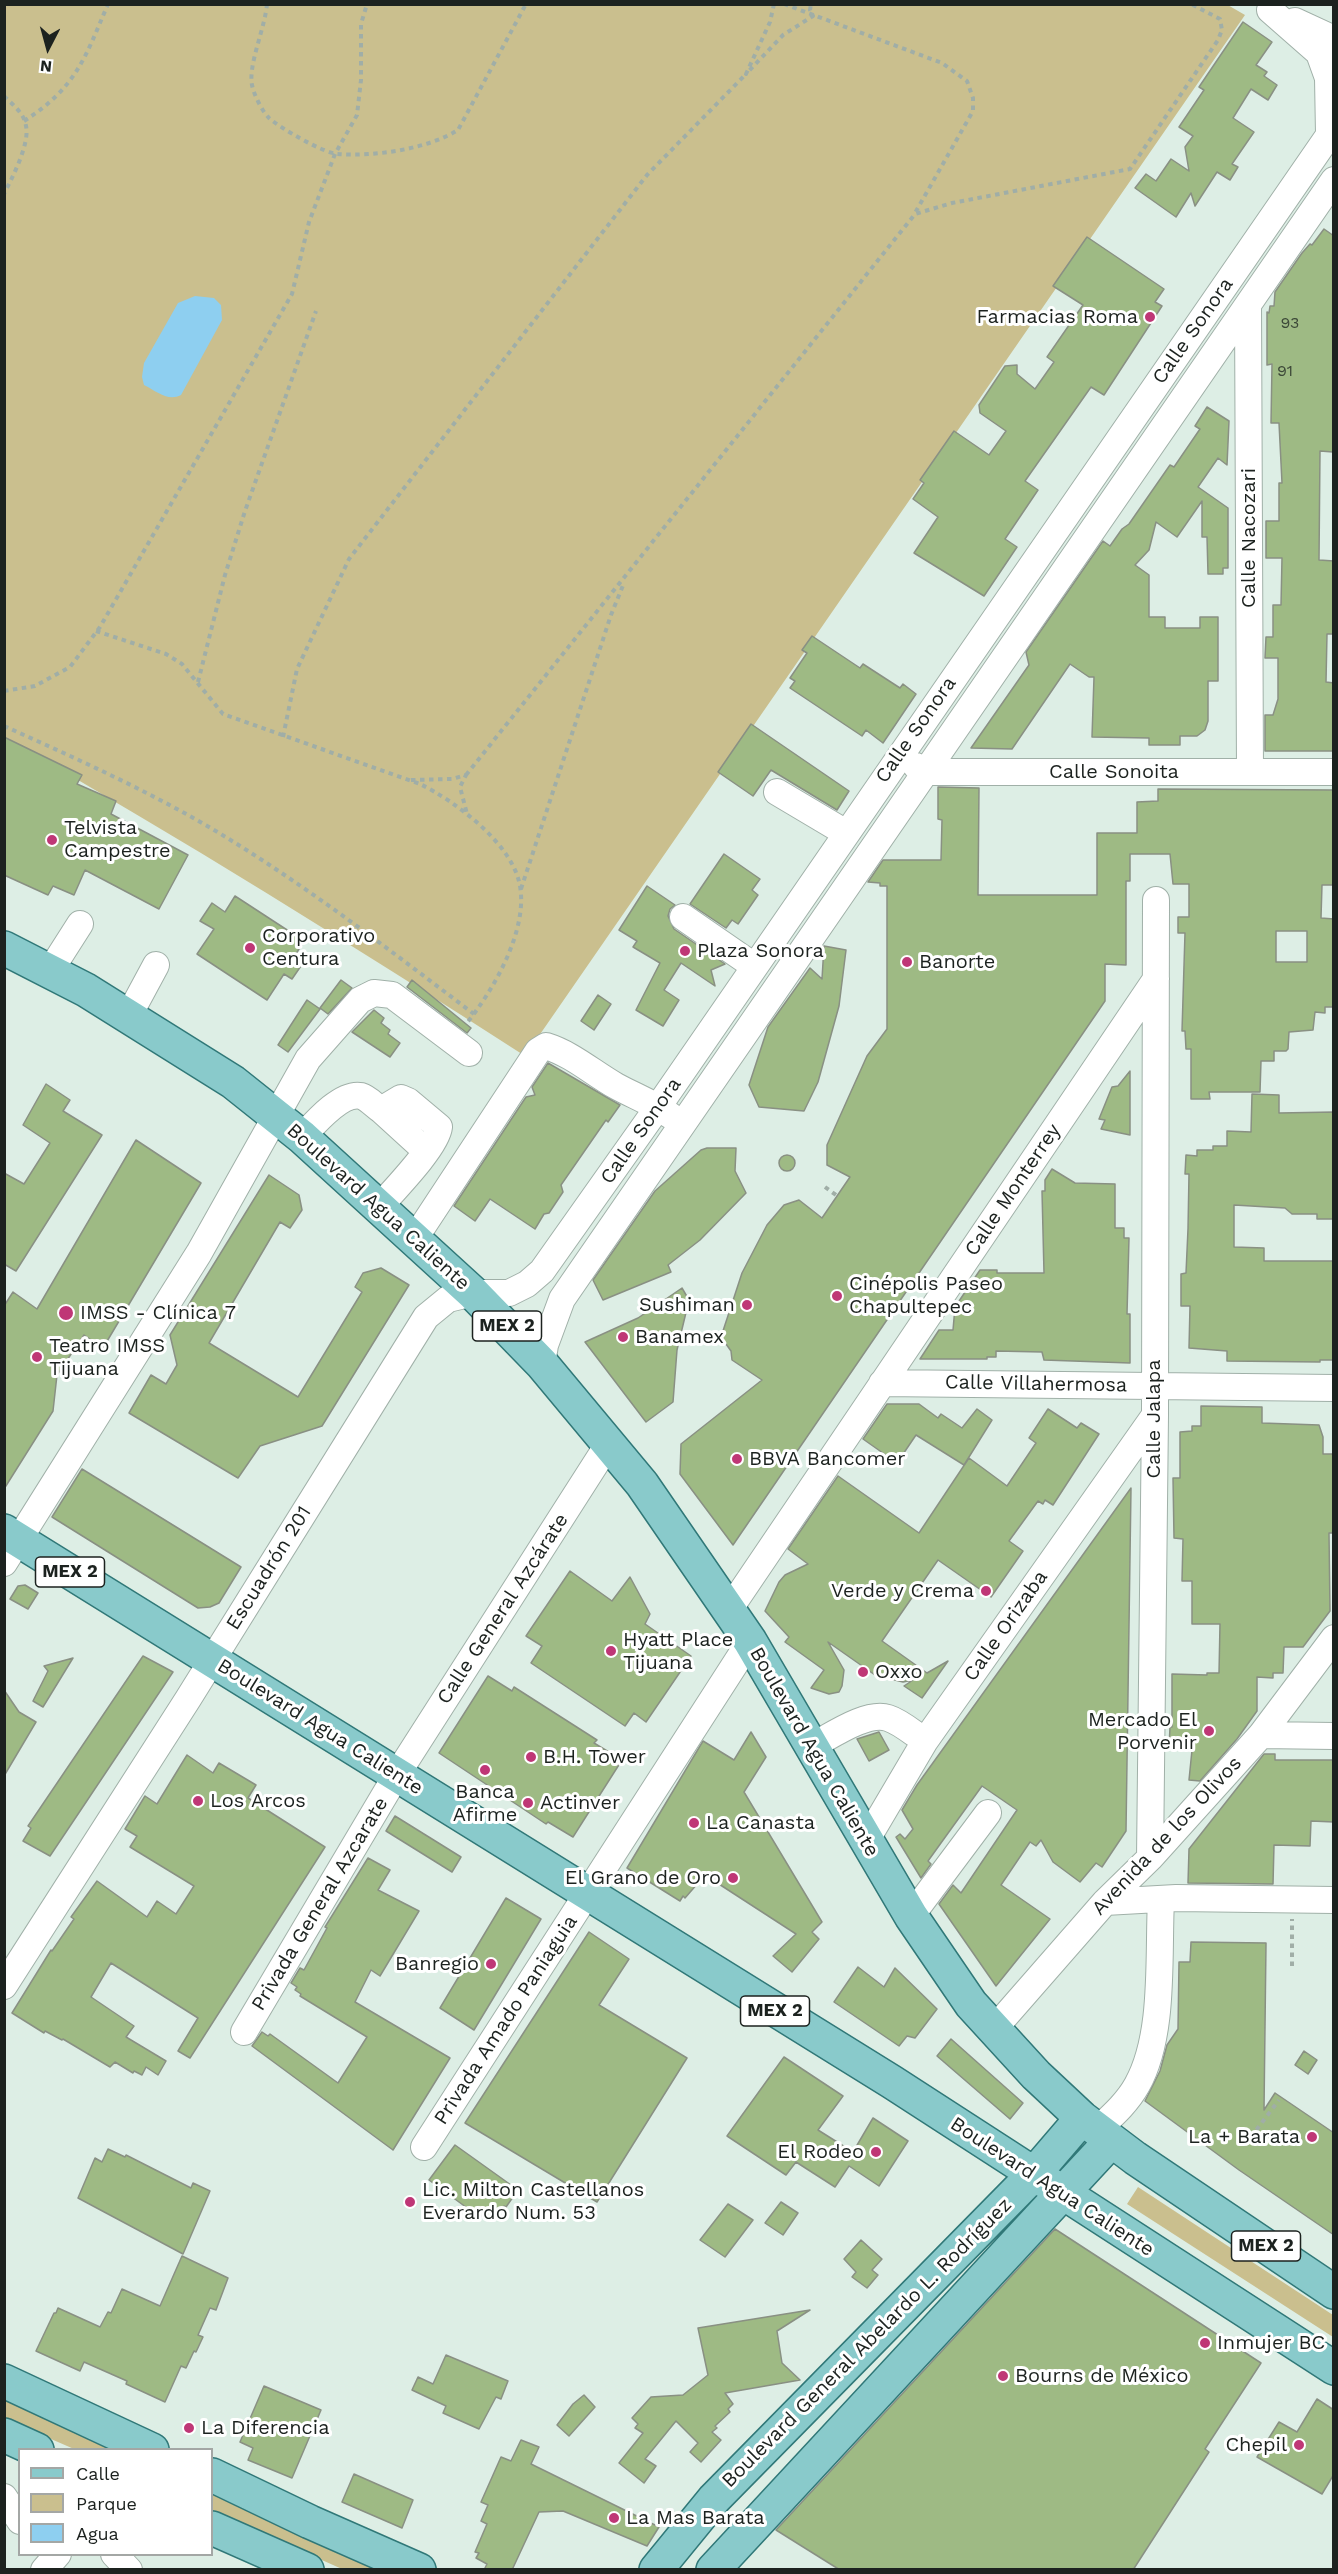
<!DOCTYPE html>
<meta charset="utf-8">
<style>
body{margin:0}
#map{position:relative;width:1338px;height:2574px;overflow:hidden;background:#ddeee5;font-family:"Work Sans",sans-serif}
canvas{display:block}
.frame{position:absolute;inset:0;border:6px solid #1c221f;pointer-events:none}
.legend{position:absolute;left:18px;top:2448px;width:195px;height:108px;box-sizing:border-box;background:#fff;border:2px solid #a4a7a5;margin:0;padding:8px 10px;list-style:none;font-size:18px;color:#1c221f}
.legend li{display:flex;align-items:center;gap:12px;height:30px}
.legend b{width:30px;border:2px solid #a4a7a5}
.north{position:absolute;left:18px;top:18px;width:60px;height:60px;-webkit-text-stroke:4px #fff;paint-order:stroke;rotate:186deg;font-size:16px;font-weight:700;line-height:24px;text-align:center;color:#1c221f}
.north::after{content:'';display:block;margin:auto;width:21px;height:27px;background:#1c221f;clip-path:polygon(50% 0,100% 100%,50% 72%,0 100%)}
</style>
<div id="map">
<canvas width="1338" height="2574"></canvas>
<div class="frame"></div>
<ul class="legend">
<li><b style="height:8px;background:#89cacb"></b>Calle</li>
<li><b style="height:16px;background:#cabf8e"></b>Parque</li>
<li><b style="height:16px;background:#8ecff0"></b>Agua</li>
</ul>
<div class="north">N</div>
</div>
<script>
const ctx = document.querySelector('canvas').getContext('2d');
ctx.lineJoin = 'round';
function fill(path, color) { ctx.fillStyle = color; ctx.fill(path, 'evenodd'); }
function strokePath(path, color, width, dash) { ctx.strokeStyle = color; ctx.lineWidth = width; ctx.lineCap = dash ? 'butt' : 'round'; ctx.setLineDash(dash || []); ctx.stroke(path); }
function label(font, color, halo, rows, align = 'center') {
  ctx.font = font + ' "Work Sans",sans-serif'; ctx.lineWidth = 6; ctx.setLineDash([]); ctx.textBaseline = 'middle'; ctx.strokeStyle = halo; ctx.fillStyle = color; for (const [text, x, y, turn = 0] of rows) {
    ctx.save(); ctx.translate(x, y); ctx.rotate((+turn || 0) * Math.PI / 180); ctx.textAlign = isNaN(turn) ? turn : align; if (halo) ctx.strokeText(text, 0, 0); ctx.fillText(text, 0, 0); ctx.restore();
  }
}
fill(new Path2D(`
 M1226,4L1245,15L525,1056C354,946 181,838 5,738V5Z
 M1138,2187L1333,2315V2337L1127,2204Z
 M5,2398L121,2449H74L5,2419Z
 M212,2490L392,2569H342L212,2511Z`), '#cabf8e');
fill(new Path2D(`
 M195,296L214,298L221,305L222,320L181,395C168,402 156,391 144,385L142,377L144,363L178,303Z`), '#8ecff0');
const building = new Path2D(`
 M1243,22L1272,42L1256,65L1267,72L1264,76L1277,85L1268,100L1251,89L1233,118L1254,132L1232,164L1238,167L1230,180L1217,172L1195,206L1191,193L1176,217L1135,188L1146,174L1156,181L1171,159L1189,171L1185,147L1193,136L1179,127L1204,90L1199,87Z
 M1324,229L1334,236L1333,452L1320,451L1319,560L1334,561V634H1327L1326,682L1334,683V751H1265V715H1273L1278,699V658H1265L1266,637H1273V605H1281L1282,558H1266V521H1279V483H1282L1279,423H1271L1272,364L1267,365V312L1269,313L1270,306H1274L1275,292L1302,253L1310,244L1312,245Z
 M1087,237L1164,289L1155,302L1162,306L1104,395L1091,387L1025,481L1038,490L1005,539L1017,547L984,596L914,553L938,517L913,499L924,483L920,480L954,431L989,455L1006,431L980,413L979,405L1005,366L1017,365V374L1035,389L1054,362L1047,357L1083,305L1053,286Z
 M1207,407L1229,421L1227,465L1218,458L1198,487L1228,508V568H1223V574H1208L1207,537H1202V501L1177,537L1156,522L1149,550L1135,565L1149,575V617H1165V628H1200V617H1218V681H1208V721L1205,730L1197,736H1180V745H1149V738L1092,737L1094,677H1089L1070,664L1012,749L971,748L1029,665L1026,652L1103,541L1110,546L1122,529L1129,524L1170,465L1174,467L1200,429L1195,426Z
 M812,636L860,668L863,664L900,688L903,684L916,694L883,743L866,730L862,736L790,688L795,681L790,678L807,653L802,650Z
 M751,724L849,791L837,810L771,770L753,796L718,772Z
 M4,737L82,775L77,784L116,801L111,814L188,855L159,909L85,870L74,895L53,886L48,895L4,875Z
 M938,787L979,788L978,895H1097V833H1137V802L1158,801V789L1334,790V885H1322L1321,918L1334,919V1007H1325V1013L1315,1012L1313,1030L1289,1032L1288,1049L1286,1051H1274V1061H1261L1260,1092H1209L1210,1099H1191V1049H1186L1185,1031H1182L1185,933H1178V917H1189V884H1173L1170,854H1130V881H1126V965L1105,964V1001L733,1545L680,1474L681,1444L762,1380L732,1360L731,1351L721,1337L742,1273L767,1225L784,1205L799,1200L822,1218L850,1177L827,1165V1145L867,1056L887,1029V886H880V883L868,882L883,860H941L942,820L938,819ZM1276,931H1307V962H1276Z
 M724,854L760,879L752,890L758,895L738,924L732,920L726,928L690,904Z
 M647,886L675,905L670,909L668,916L674,929L725,964L711,970L715,986L681,963L664,990L679,1000L663,1026L636,1010L660,963L633,947L637,941L619,930Z
 M235,896L304,941L294,957L303,963L292,979L284,974L267,1000L197,954L214,929L200,921L212,903L225,912Z
 M824,946L846,950L839,1006L818,1082L804,1111L759,1107L749,1085L768,1027L810,968L822,979Z
 M341,980L352,988L328,1014L320,1008Z
 M412,980L455,1015L471,1028L467,1033L407,987Z
 M598,995L611,1004L594,1030L581,1021Z
 M307,1000L320,1009L288,1052L278,1045Z
 M374,1010L384,1018L381,1023L390,1030L388,1034L400,1043L390,1057L352,1032Z
 M548,1063L620,1105L608,1122L606,1120L561,1185L563,1192L549,1213L544,1214L535,1229L490,1199L475,1221L454,1206L526,1097L535,1095L532,1087Z
 M1130,1071V1135L1101,1129L1105,1120L1099,1119L1112,1087L1118,1086Z
 M46,1084L70,1100L63,1111L102,1135L16,1271L4,1264V1173L24,1184L50,1143L23,1125Z
 M1252,1094L1279,1095V1113L1334,1112V1219H1317V1214H1292L1285,1208L1234,1205V1247L1264,1248V1261H1334L1333,1360H1320V1362L1227,1361V1351L1189,1348L1190,1306H1181V1274L1186,1273L1188,1229L1189,1174H1185L1186,1155L1197,1156V1150H1213V1146H1227V1131L1251,1132Z
 M136,1140L201,1183L103,1348L84,1335L57,1375L53,1411L4,1489V1306L13,1292L37,1309Z
 M707,1148H736L735,1171L746,1193L700,1240L668,1265L671,1272L603,1300L593,1280L655,1191L701,1150Z
 M779 1163a8 8 0 1 1 16 0a8 8 0 1 1-16 0Z
 M1052,1169L1075,1183L1115,1184V1228H1124V1238H1129L1127,1314H1130V1363L1044,1360L1042,1352L996,1351V1357H987V1359H920L939,1330H953L955,1307L980,1270H997V1273H1044L1042,1191H1045V1180Z
 M269,1175L299,1195L302,1210L290,1228L280,1222L209,1343L298,1397L362,1292L355,1287L363,1273L381,1268L409,1285L322,1426L260,1446L238,1478L129,1413L151,1375L166,1384L177,1365L170,1335Z
 M682,1288L689,1300L677,1350L673,1402L646,1422L585,1342L638,1318Z
 M887,1404H919L938,1418L941,1414L962,1428L977,1409L992,1420L964,1465L916,1435L897,1463L863,1439Z
 M1201,1406L1262,1407V1423L1319,1425L1323,1437V1454H1334V1529L1332,1533H1329L1330,1611L1303,1647H1284L1283,1673H1273V1678L1257,1677V1711L1237,1739L1200,1781L1189,1780L1192,1750L1169,1748L1170,1727H1172V1674L1207,1675V1673H1219L1220,1624H1192V1581H1182L1183,1539L1174,1538L1173,1478H1180V1432L1192,1431V1426H1201Z
 M1048,1409L1077,1428L1081,1423L1099,1434L1053,1505L1045,1500L1043,1504L1038,1501L1009,1541L1023,1551L991,1597L938,1560L882,1641L927,1673L948,1661L922,1698L904,1686L913,1680L903,1682L875,1675L828,1642L844,1670L842,1686L839,1692L829,1694L811,1688L824,1670L785,1642L789,1637L765,1611L779,1582L785,1575L808,1564L788,1549L838,1476L919,1533L969,1458L1007,1486L1036,1443L1029,1438Z
 M82,1469L241,1567L219,1603L210,1607L198,1608L52,1517Z
 M1131,1488L1126,1831L1102,1867L1096,1863L1080,1882L1053,1862L1041,1840L1036,1846L1030,1842L1001,1885L1050,1919L996,1986L939,1904L953,1885L961,1893L1017,1810L982,1786L928,1861L931,1864L921,1878L896,1837L900,1834L905,1839L913,1829L902,1810L917,1785Z
 M570,1571L612,1601L630,1577L650,1614L645,1624L691,1656L646,1722L634,1713L625,1726L531,1663L542,1646L526,1636Z
 M25,1585L38,1593L28,1609L10,1599L18,1586Z
 M143,1656L173,1672L50,1856L23,1841L31,1828L28,1826Z
 M73,1658L43,1707L33,1701L48,1671L44,1666Z
 M488,1676L512,1691L514,1687L597,1740L594,1743L622,1760L573,1837L548,1822L546,1824L439,1753Z
 M4,1690L19,1712L36,1722L4,1776Z
 M751,1732L766,1757L744,1792L822,1922L812,1932L819,1939L792,1972L773,1956L796,1934L705,1875L685,1898L683,1896L680,1901L627,1868L703,1741L734,1760Z
 M879,1732L889,1750L869,1761L857,1739Z
 M1264,1754H1275V1760H1334V1822L1311,1821L1310,1846L1274,1845L1273,1884L1188,1883L1189,1849Z
 M187,1755L213,1773L219,1763L256,1785L248,1798L325,1847L190,2058L178,2051L198,2018L111,1963L91,1997L134,2026L126,2037L166,2061L158,2075L146,2067L142,2075L134,2071L133,2073L115,2062L110,2067L63,2039L62,2040L45,2031L44,2033L12,2013L51,1950L52,1951L74,1919L71,1917L97,1881L147,1917L157,1901L176,1914L194,1886L130,1847L137,1836L125,1829L145,1796L157,1804Z
 M395,1816L461,1857L452,1872L386,1831Z
 M368,1858L390,1870L378,1890L419,1911L380,1976L371,1970L355,2002L450,2058L393,2150L252,2046L262,2032L268,2036L270,2034L338,2083L367,2037L300,1996L301,1994L295,1990L297,1987L291,1983L300,1968L304,1970L327,1928L325,1927Z
 M506,1898L541,1919L474,2030L440,2008Z
 M589,1932L629,1959L599,2005L687,2058L597,2202L465,2123Z
 M1191,1942L1266,1943L1264,2110L1275,2093L1334,2133V2235L1239,2170L1145,2101L1160,2071L1167,2045L1178,2029L1179,1962H1190Z
 M858,1967L884,1987L895,1968L937,2009L915,2038L907,2036L899,2046L834,2002Z
 M951,2039L1023,2103L1010,2119L937,2056Z
 M1304,2051L1317,2060L1308,2074L1295,2065Z
 M784,2057L843,2096L818,2130L853,2152L873,2118L908,2141L879,2186L849,2166L835,2187L796,2162L786,2175L727,2136Z
 M455,2145L518,2190L506,2207L504,2206L489,2221L479,2214L478,2216L429,2180Z
 M108,2149L125,2157L126,2155L191,2188L193,2183L210,2191L183,2254L78,2198L95,2158L102,2162Z
 M781,2202L798,2213L783,2235L765,2223Z
 M728,2204L753,2220L725,2257L700,2240Z
 M1055,2229L1261,2363L1205,2449L1209,2452L1133,2570H840L776,2530Z
 M861,2240L882,2259L872,2270L878,2275L867,2288L852,2277L856,2272L844,2259Z
 M182,2256L228,2278L216,2310L210,2308L198,2335L203,2337L196,2352L194,2351L186,2368L181,2366L165,2402L126,2384L127,2381L84,2362L80,2371L36,2351L54,2313H56L58,2308L100,2327L108,2312L111,2313L122,2289L160,2306Z
 M810,2310L777,2331L782,2363L800,2380L725,2393L733,2404L728,2409L730,2412L715,2426L717,2428L712,2432L721,2440L701,2462L690,2452L698,2443L676,2421L645,2459L656,2466L644,2483L619,2463L643,2433L635,2428L638,2424L632,2418L651,2397L683,2395L708,2375L698,2328Z
 M446,2355L508,2381L501,2399L496,2397L479,2429L443,2413L446,2406L412,2390L418,2377L433,2384Z
 M264,2386L321,2410L292,2478L248,2460L253,2448L240,2442Z
 M584,2395L595,2407L569,2436L557,2425L573,2404Z
 M1317,2399L1334,2410V2474L1322,2494L1257,2457L1279,2422L1297,2432Z
 M521,2440L539,2447L531,2464L659,2527L647,2546L563,2511L539,2512L512,2570H484L487,2564L476,2558L479,2553L475,2552L487,2524L481,2521L488,2505L481,2502L501,2457L511,2461Z
 M354,2474L413,2500L402,2528L342,2502Z`);
fill(building, '#9eba84');
strokePath(building, '#899083', 1.5);
const minor = new Path2D(`
 M1270,10L1319,53L1328,78L1329,134
 M1295,21L1334,39
 M1248,305L1250,772
 M916,766L925,772H1334
 M777,792L846,833
 M683,917L754,966
 M50,971L80,924
 M128,1017L156,965
 M302,1137C314,1124 341,1092 361,1096C368,1098 375,1106 381,1110
 M380,1206C395,1189 437,1146 439,1127L408,1101L401,1098L381,1110L426,1151
 M415,1238L538,1051L546,1046C572,1054 593,1073 616,1086C634,1096 654,1103 671,1116
 M542,1364L545,1345L562,1299L1334,180
 M882,1383L1334,1388
 M4,1563L199,1253L308,1059L360,1000L374,993L392,995L469,1053
 M729,1610L1156,979
 M1261,1735L1334,1736
 M810,1747C830,1737 866,1711 888,1718C901,1722 914,1734 925,1741
 M866,1841L925,1741L1155,1415
 M1150,1858L1155,1415L1156,900
 M1105,1902L1176,1898L1334,1900
 M911,1916L988,1813
 M4,1986L188,1699L426,1317L448,1299L473,1293H509L527,1284L542,1271L658,1107L1334,128
 M994,2029L1105,1902L1150,1858L1261,1735L1334,1638
 M244,2032L396,1776L609,1443
 M1097,2130C1112,2116 1127,2103 1137,2085C1165,2035 1158,1956 1161,1900
 M424,2147L750,1641
 M4,2497L20,2521
 M114,2554L129,2570
 M44,2570L58,2554`);
const major = new Path2D(`
 M4,948L86,990L233,1082L302,1137L473,1293L542,1364L642,1484L750,1641L911,1916L971,2004L1036,2075L1082,2118L1135,2158L1334,2292
 M4,1531L892,2082L1334,2368
 M4,2381L152,2450
 M4,2435L37,2450
 M212,2475L310,2522L419,2570
 M212,2528L307,2570
 M656,2570L714,2499L1034,2174L1082,2118
 M713,2570L1111,2141`);
strokePath(minor, '#a0b0a8', 28);
strokePath(major, '#307878', 36);
strokePath(new Path2D(`
 M267,4C265,28 248,65 252,85C254,95 262,111 269,118C280,128 323,153 338,154C373,157 428,149 458,130L526,4
 M774,4L770,22L746,74L783,35L813,16L810,10L811,4
 M784,4L942,63L967,81L973,98V111L915,213
 M4,96C13,105 24,113 26,126C30,144 12,178 4,194
 M24,121C76,88 85,58 108,4
 M96,631L166,654L182,664L223,714L420,784C455,801 513,844 520,886C528,931 493,991 466,1024
 M198,682L225,575L245,511L316,311
 M4,691L35,686L70,667L100,627L292,294L309,222L335,154L357,115L361,80V24L367,4
 M4,726C73,757 144,789 209,827C302,882 388,949 474,1014
 M283,737L297,669L349,559L647,175L746,74
 M466,775L915,214L952,203L1130,169L1218,40L1222,30L1220,19L1191,4
 M411,780L452,779L466,775L460,787L467,814
 M521,889L611,615L624,583
 M825,1187L836,1195
 M1292,1966V1919
 M1251,2137L1279,2100`), '#a0aea7', 4, [4.5, 4.5]);
strokePath(minor, '#fff', 26);
strokePath(major, '#89cacb', 33);
for (const [x, y, r, color] of [
 [1150,317,6,"#bf3776"],
 [52,840,6,"#bf3776"],
 [250,948,6,"#bf3776"],
 [685,951,6,"#bf3776"],
 [907,962,6,"#bf3776"],
 [837,1296,6,"#bf3776"],
 [747,1305,6,"#bf3776"],
 [66,1313,8,"#bf3776"],
 [623,1337,6,"#bf3776"],
 [37,1357,6,"#bf3776"],
 [737,1459,6,"#bf3776"],
 [986,1591,6,"#bf3776"],
 [611,1651,6,"#bf3776"],
 [863,1672,6,"#bf3776"],
 [1209,1731,6,"#bf3776"],
 [531,1757,6,"#bf3776"],
 [485,1770,6,"#bf3776"],
 [198,1801,6,"#bf3776"],
 [528,1803,6,"#bf3776"],
 [694,1823,6,"#bf3776"],
 [733,1878,6,"#bf3776"],
 [491,1964,6,"#bf3776"],
 [1312,2137,6,"#bf3776"],
 [876,2152,6,"#bf3776"],
 [410,2202,6,"#bf3776"],
 [1205,2343,6,"#bf3776"],
 [1003,2376,6,"#bf3776"],
 [189,2428,6,"#bf3776"],
 [1299,2445,6,"#bf3776"],
 [614,2518,6,"#bf3776"]
]) { const dot = new Path2D(); dot.arc(x, y, r, 0, 2 * Math.PI); ctx.fillStyle = color; ctx.fill(dot); strokePath(dot, '#fff', 2); }
label('16px', '#3c4838', null, [
 ["93",1290,323],
 ["91",1285,371]
]);
for (const [x, y, w] of [
 [507,1326,69],
 [70,1572,69],
 [775,2011,69],
 [1266,2246,69]
]) { const box = new Path2D(); box.roundRect(x - w / 2, y - 15, w, 30, 4.5); ctx.fillStyle = '#fff'; ctx.fill(box); strokePath(box, '#1c221f', 1.5); }
label('bold 18px', '#1c221f', null, [
 ["MEX 2",507,1326],
 ["MEX 2",70,1572],
 ["MEX 2",775,2011],
 ["MEX 2",1266,2246]
]);
label('20px', '#1c221f', '#fff', [
 ["Farmacias Roma",1138,317,"right"],
 ["Telvista",64,828],
 ["Campestre",64,851],
 ["Corporativo",262,936],
 ["Centura",262,959],
 ["Plaza Sonora",697,951],
 ["Banorte",919,962],
 ["Cinépolis Paseo",849,1284],
 ["Chapultepec",849,1307],
 ["Sushiman",735,1305,"right"],
 ["IMSS - Clínica 7",80,1313],
 ["Banamex",635,1337],
 ["Teatro IMSS",49,1346],
 ["Tijuana",49,1369],
 ["BBVA Bancomer",749,1459],
 ["Verde y Crema",974,1591,"right"],
 ["Hyatt Place",623,1640],
 ["Tijuana",623,1663],
 ["Oxxo",875,1672],
 ["Mercado El",1197,1720,"right"],
 ["Porvenir",1197,1743,"right"],
 ["B.H. Tower",543,1757],
 ["Banca",485,1792,"center"],
 ["Afirme",485,1815,"center"],
 ["Los Arcos",210,1801],
 ["Actinver",540,1803],
 ["La Canasta",706,1823],
 ["El Grano de Oro",721,1878,"right"],
 ["Banregio",479,1964,"right"],
 ["La + Barata",1300,2137,"right"],
 ["El Rodeo",864,2152,"right"],
 ["Lic. Milton Castellanos",422,2190],
 ["Everardo Num. 53",422,2213],
 ["Inmujer BC",1217,2343],
 ["Bourns de México",1015,2376],
 ["La Diferencia",201,2428],
 ["Chepil",1287,2445,"right"],
 ["La Mas Barata",626,2518]
], 'left');
label('20px', '#1c221f', '#fff', [
 ["Calle Sonora",1193,331,-55],
 ["Calle Nacozari",1249,538,-90],
 ["Calle Sonora",916,730,-55],
 ["Calle Sonoita",1114,772],
 ["Calle Sonora",641,1131,-55],
 ["Calle Monterrey",1013,1190,-56],
 ["Boulevard Agua Caliente",378,1207,42],
 ["Calle Villahermosa",1036,1384,1],
 ["Calle Jalapa",1154,1419,-90],
 ["Escuadrón 201",269,1568,-58],
 ["Calle General Azcárate",503,1609,-57],
 ["Calle Orizaba",1006,1626,-55],
 ["Boulevard Agua Caliente",320,1727,32],
 ["Boulevard Agua Caliente",814,1752,60],
 ["Avenida de los Olivos",1167,1836,-47],
 ["Privada General Azcarate",320,1904,-59],
 ["Privada Amado Paniaguia",506,2020,-57],
 ["Boulevard Agua Caliente",1052,2187,33],
 ["Boulevard General Abelardo L. Rodríguez",867,2343,-45]
]);
</script>
